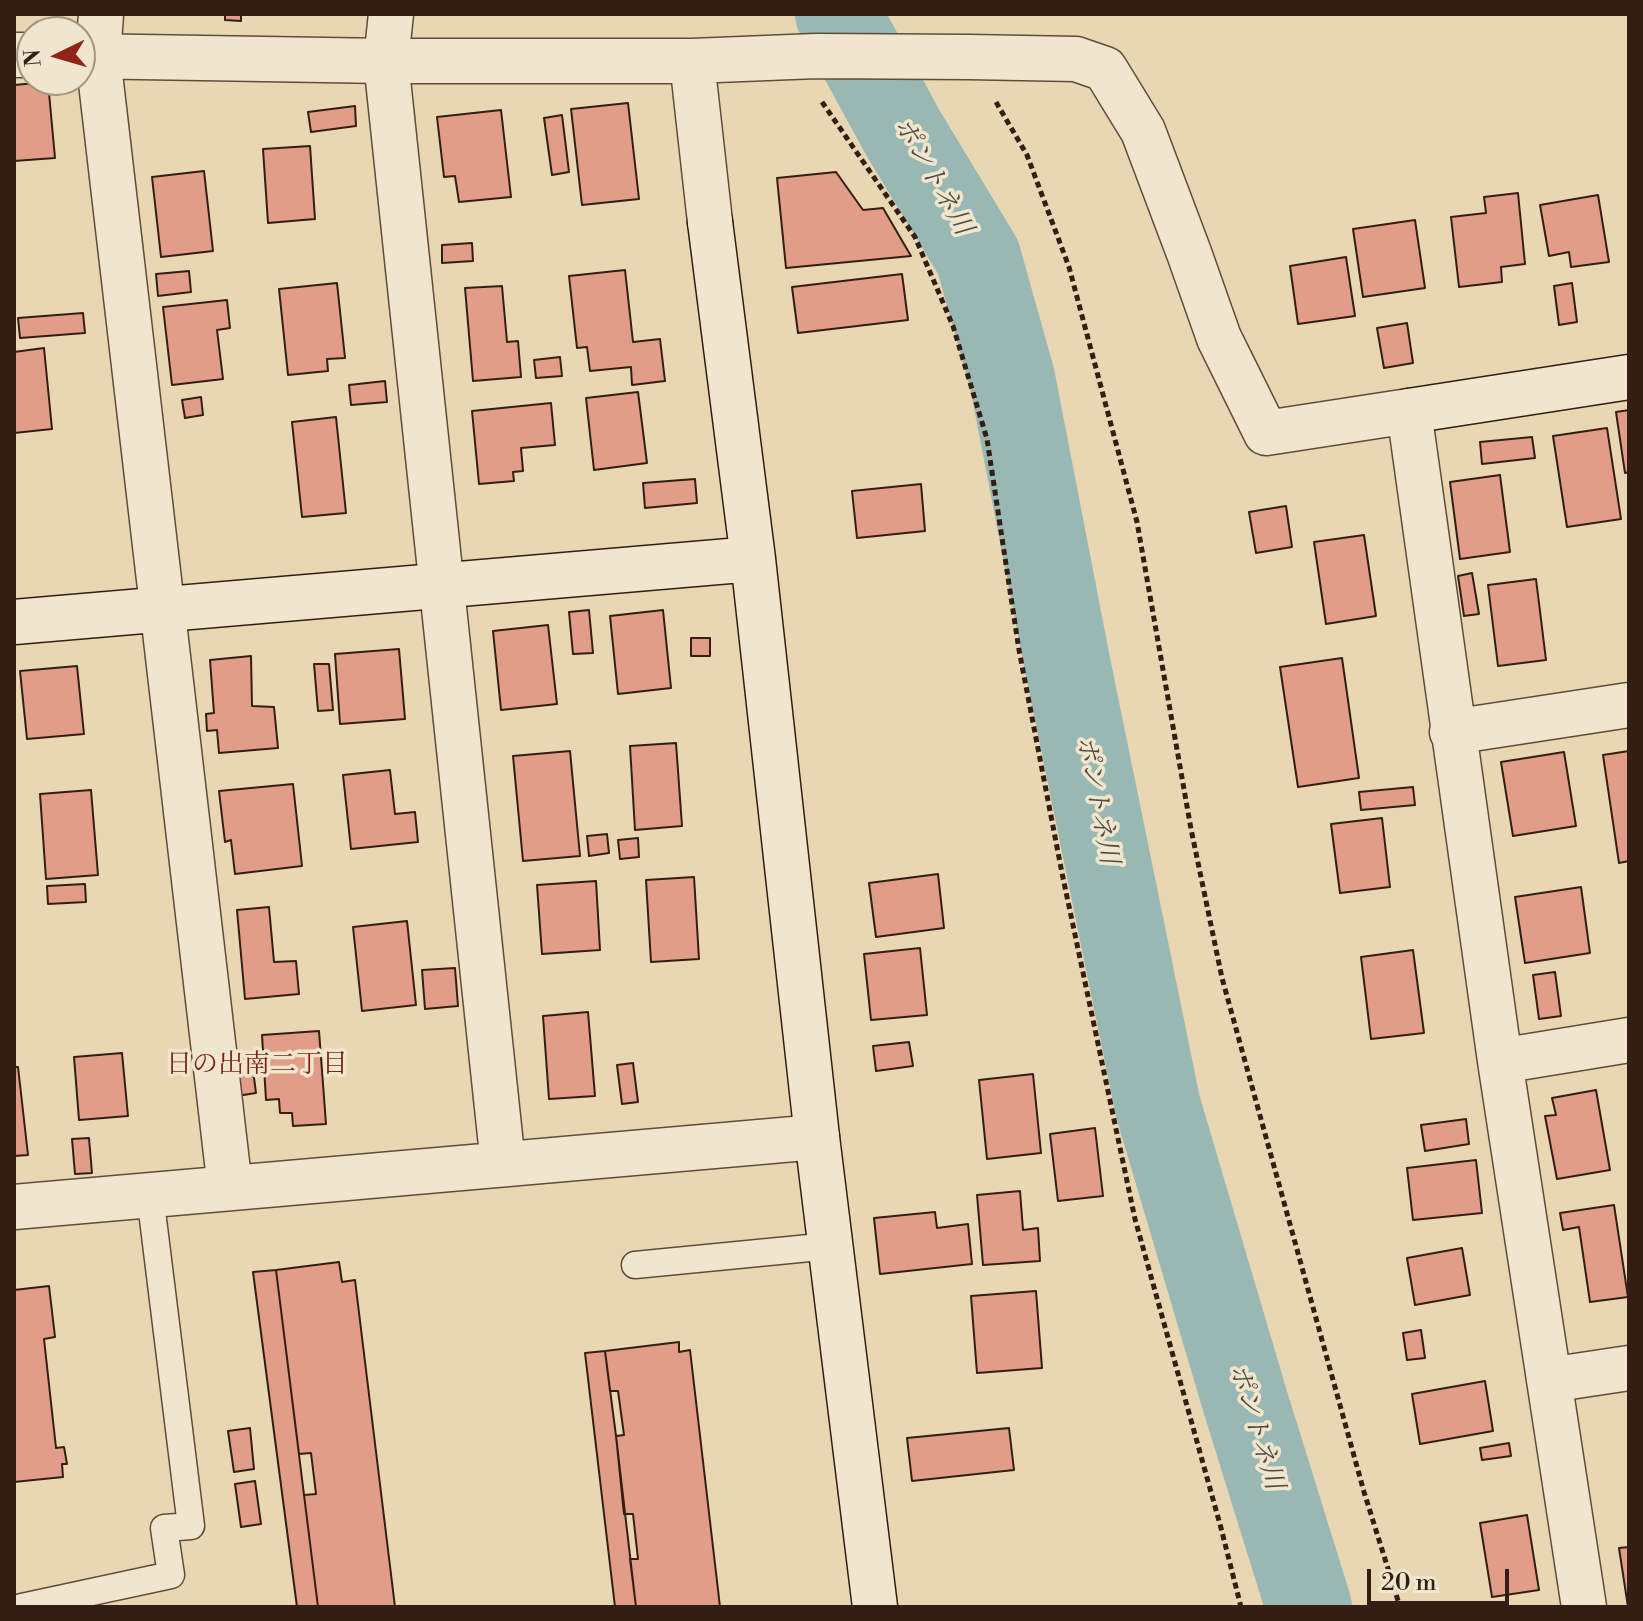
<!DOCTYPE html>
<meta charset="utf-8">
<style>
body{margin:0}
#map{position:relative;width:1643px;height:1621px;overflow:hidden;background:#e8d7b2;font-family:"Libre Bodoni",serif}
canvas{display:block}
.frame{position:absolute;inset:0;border:16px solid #341e14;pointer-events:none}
.north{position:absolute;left:16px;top:16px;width:80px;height:80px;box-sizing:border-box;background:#f0e5cd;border:2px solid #a59583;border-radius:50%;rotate:265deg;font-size:22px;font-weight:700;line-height:32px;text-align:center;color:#341e14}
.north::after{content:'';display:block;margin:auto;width:28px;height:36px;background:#8f2418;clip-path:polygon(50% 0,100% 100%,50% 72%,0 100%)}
.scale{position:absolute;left:1367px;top:1569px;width:142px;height:36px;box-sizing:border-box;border:4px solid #341e14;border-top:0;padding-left:10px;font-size:24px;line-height:28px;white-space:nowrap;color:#341e14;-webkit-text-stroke:6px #f0e5cd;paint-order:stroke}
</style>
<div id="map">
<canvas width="1643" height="1621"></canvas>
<div class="frame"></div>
<div class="north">N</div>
<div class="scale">20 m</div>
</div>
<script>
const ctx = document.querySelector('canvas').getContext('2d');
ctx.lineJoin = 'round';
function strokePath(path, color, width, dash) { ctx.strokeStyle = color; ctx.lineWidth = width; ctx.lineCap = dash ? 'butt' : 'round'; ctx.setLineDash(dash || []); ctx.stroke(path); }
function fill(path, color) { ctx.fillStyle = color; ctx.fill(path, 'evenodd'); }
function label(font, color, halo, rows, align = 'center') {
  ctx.font = font + ' "Libre Bodoni","Noto Serif JP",serif'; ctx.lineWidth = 7; ctx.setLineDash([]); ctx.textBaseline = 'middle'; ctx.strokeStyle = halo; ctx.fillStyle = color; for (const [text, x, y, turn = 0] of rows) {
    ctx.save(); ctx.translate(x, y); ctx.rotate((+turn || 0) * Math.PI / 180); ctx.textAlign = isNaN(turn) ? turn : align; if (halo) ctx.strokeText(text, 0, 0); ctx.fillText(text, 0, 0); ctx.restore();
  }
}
strokePath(new Path2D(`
 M838,14L903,133L978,257L1012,378L1068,667L1158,1107L1245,1401L1309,1607`), '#99b8b4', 86);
const building = new Path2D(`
 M225,14H241V21L225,20Z
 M48,82L55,158L14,161V85Z
 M628,103L639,199L582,205L571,109Z
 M355,106L356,126L311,132L308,112Z
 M501,110L511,197L459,202L455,176L444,177L437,117Z
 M562,115L569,172L552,175L544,118Z
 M310,146L315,219L268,223L263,149Z
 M204,171L213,251L161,257L152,177Z
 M836,172L863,210L883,208L911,256L786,268L777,178Z
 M1518,193L1525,264L1501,267L1502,282L1459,287L1451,217L1486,213L1484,197Z
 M1598,195L1609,262L1571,267L1569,252L1549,256L1540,205Z
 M1415,220L1425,288L1363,297L1353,229Z
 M472,243L473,261L442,263V245Z
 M1346,257L1355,316L1298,324L1290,266Z
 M625,270L633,342L660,339L665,381L632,385L631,367L590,371L587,347L577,348L569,276Z
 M189,271L191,292L158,296L156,274Z
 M902,274L908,320L798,333L792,287Z
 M337,283L345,358L327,359L328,371L288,375L279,289Z
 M1572,283L1577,322L1559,325L1554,286Z
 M502,286L507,342L518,341L521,377L473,381L465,288Z
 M227,300L230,328L217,330L223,379L172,385L163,307Z
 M83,313L85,333L20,338L18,318Z
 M1407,323L1413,363L1384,368L1377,328Z
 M44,348L52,429L14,433V352Z
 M560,357L562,376L536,378L534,360Z
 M385,381L387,402L351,405L349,385Z
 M638,392L647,463L594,470L586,398Z
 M201,397L203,415L185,418L182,400Z
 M551,403L555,445L521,448L523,471L513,472L514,481L479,484L472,411Z
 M1629,410V472L1625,473L1616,412Z
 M336,417L346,513L302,517L292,422Z
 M1607,428L1621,519L1567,527L1553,436Z
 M1532,437L1535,458L1482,464L1480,442Z
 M1500,475L1510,552L1460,559L1450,482Z
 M695,479L697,503L645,508L643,483Z
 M921,484L925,531L857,538L852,491Z
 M1286,506L1292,547L1256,553L1249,512Z
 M1364,535L1376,616L1326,624L1314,542Z
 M1472,573L1479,614L1464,616L1458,576Z
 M1536,579L1546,660L1498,666L1488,585Z
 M589,610L593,653L573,654L569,612Z
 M663,610L671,688L618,694L610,616Z
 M548,625L557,704L501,710L493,631Z
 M691,638H710V656H691Z
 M399,649L405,719L340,724L335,654Z
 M251,656L252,706L274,707L278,748L219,753L217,730L207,731L206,714L214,713L210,660Z
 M1342,658L1359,778L1298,787L1280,667Z
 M314,664H329L333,710L318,711Z
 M77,666L84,734L27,739L20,671Z
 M676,743L682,826L635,830L630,746Z
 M570,751L580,856L523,861L513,756Z
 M1629,751V861L1619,863L1603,755Z
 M1564,752L1576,826L1513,836L1501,762Z
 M390,770L395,814L415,812L418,842L351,849L343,775Z
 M293,784L302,866L235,874L231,840L225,842L219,791Z
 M1413,787L1415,805L1361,810L1359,792Z
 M91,790L98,875L46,879L40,794Z
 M1382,818L1390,887L1340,893L1331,824Z
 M607,834L609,853L589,856L587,836Z
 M638,838L639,857L620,859L618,840Z
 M938,874L944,928L876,937L869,883Z
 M694,877L699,959L651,962L646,880Z
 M596,881L600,950L542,954L537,885Z
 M85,884L86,902L48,904L47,886Z
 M1581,887L1590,953L1525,963L1515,897Z
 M269,907L274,962L296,961L299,994L245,999L237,910Z
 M407,921L416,1005L362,1011L353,927Z
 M920,948L927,1015L871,1020L864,954Z
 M1413,950L1424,1033L1371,1039L1361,957Z
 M455,968L458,1006L425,1009L422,970Z
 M1555,972L1561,1016L1539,1019L1533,975Z
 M588,1012L595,1096L549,1099L543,1016Z
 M319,1031L326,1124L293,1126L292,1113H280L279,1099L266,1100L262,1035Z
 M909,1042L913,1066L876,1071L873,1046Z
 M122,1053L128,1116L79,1120L74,1057Z
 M251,1055L256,1093L237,1096L232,1058Z
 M633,1063L638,1102L622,1104L617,1065Z
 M14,1067H18L28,1155L14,1156Z
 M1033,1074L1041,1153L987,1159L979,1080Z
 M1596,1090L1610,1170L1557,1179L1545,1116L1556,1115L1552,1098Z
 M1466,1119L1469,1144L1425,1151L1421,1125Z
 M1095,1128L1103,1196L1058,1201L1050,1134Z
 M89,1138L92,1173L75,1174L72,1139Z
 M1476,1160L1482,1213L1413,1220L1407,1168Z
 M1020,1191L1023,1230L1038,1228L1040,1261L983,1265L977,1195Z
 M1614,1205L1628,1297L1590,1302L1579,1227L1563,1230L1560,1213Z
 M935,1212L937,1228L968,1224L972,1264L880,1274L874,1218Z
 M1462,1248L1470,1295L1415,1305L1407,1258Z
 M339,1262L342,1282L355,1280L395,1607H318L304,1495L316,1494L311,1453L299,1454L276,1270Z
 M276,1270L304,1495L318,1607H297L253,1272Z
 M49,1286L55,1337L44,1339L56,1448L64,1447L67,1464H62L63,1477L14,1482V1290Z
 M1036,1291L1042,1368L977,1373L971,1296Z
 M1421,1330L1425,1358L1407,1360L1403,1333Z
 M679,1342V1352L690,1350L720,1607H636L630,1559H638L633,1514H624L616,1436L624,1435L618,1391H610L605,1351Z
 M605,1351L616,1436L636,1607H615L585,1353Z
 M1485,1381L1493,1431L1420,1444L1412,1394Z
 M250,1428L254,1469L234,1472L228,1431Z
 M1009,1428L1014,1470L912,1481L907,1438Z
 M1509,1443L1511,1456L1482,1460L1480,1448Z
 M255,1481L261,1524L241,1527L235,1484Z
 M1527,1515L1539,1590L1492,1597L1480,1523Z
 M1629,1547V1607H1628L1619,1548Z`);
fill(building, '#e19d87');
strokePath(building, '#341e14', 2);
const lane = new Path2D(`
 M635,1265L830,1246
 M22,1607L171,1575L164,1528L191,1526L150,1195`);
const street = new Path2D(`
 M101,14L98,57L230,1188
 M391,14L386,61L503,1164
 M14,55H32
 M80,56L386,61H692L710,222
 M692,61L816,56L969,57L1076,59L1105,69L1143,131L1189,253L1219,338L1266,433L1409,411L1500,1061L1584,1607
 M1452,732L1629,705
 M1500,1061L1629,1040
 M14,1207L817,1137
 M1549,1380L1629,1368`);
const secondary = new Path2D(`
 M710,222L753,559L817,1137L875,1607
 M1409,411L1629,377
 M14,622L753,559`);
strokePath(lane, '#614c3c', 29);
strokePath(street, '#614c3c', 47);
strokePath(secondary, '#341e14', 47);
strokePath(new Path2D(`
 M822,102L915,237L953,326L987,439L1019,650L1062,873L1135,1219L1221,1528L1241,1607
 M996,102L1027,155L1069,267L1137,522L1191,829L1222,978L1364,1492L1400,1607`), '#341e14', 5, [6, 4]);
strokePath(lane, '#f0e5cd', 26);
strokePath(street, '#f0e5cd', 44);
strokePath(secondary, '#f0e5cd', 44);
label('italic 26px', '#524c44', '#f0e5cd', [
 ["ポントネ川",932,177,60],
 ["ポントネ川",1096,800,79],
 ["ポントネ川",1255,1427,73]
]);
label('26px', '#7a1f14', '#f0e5cd', [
 ["日の出南二丁目",257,1066]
]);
</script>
